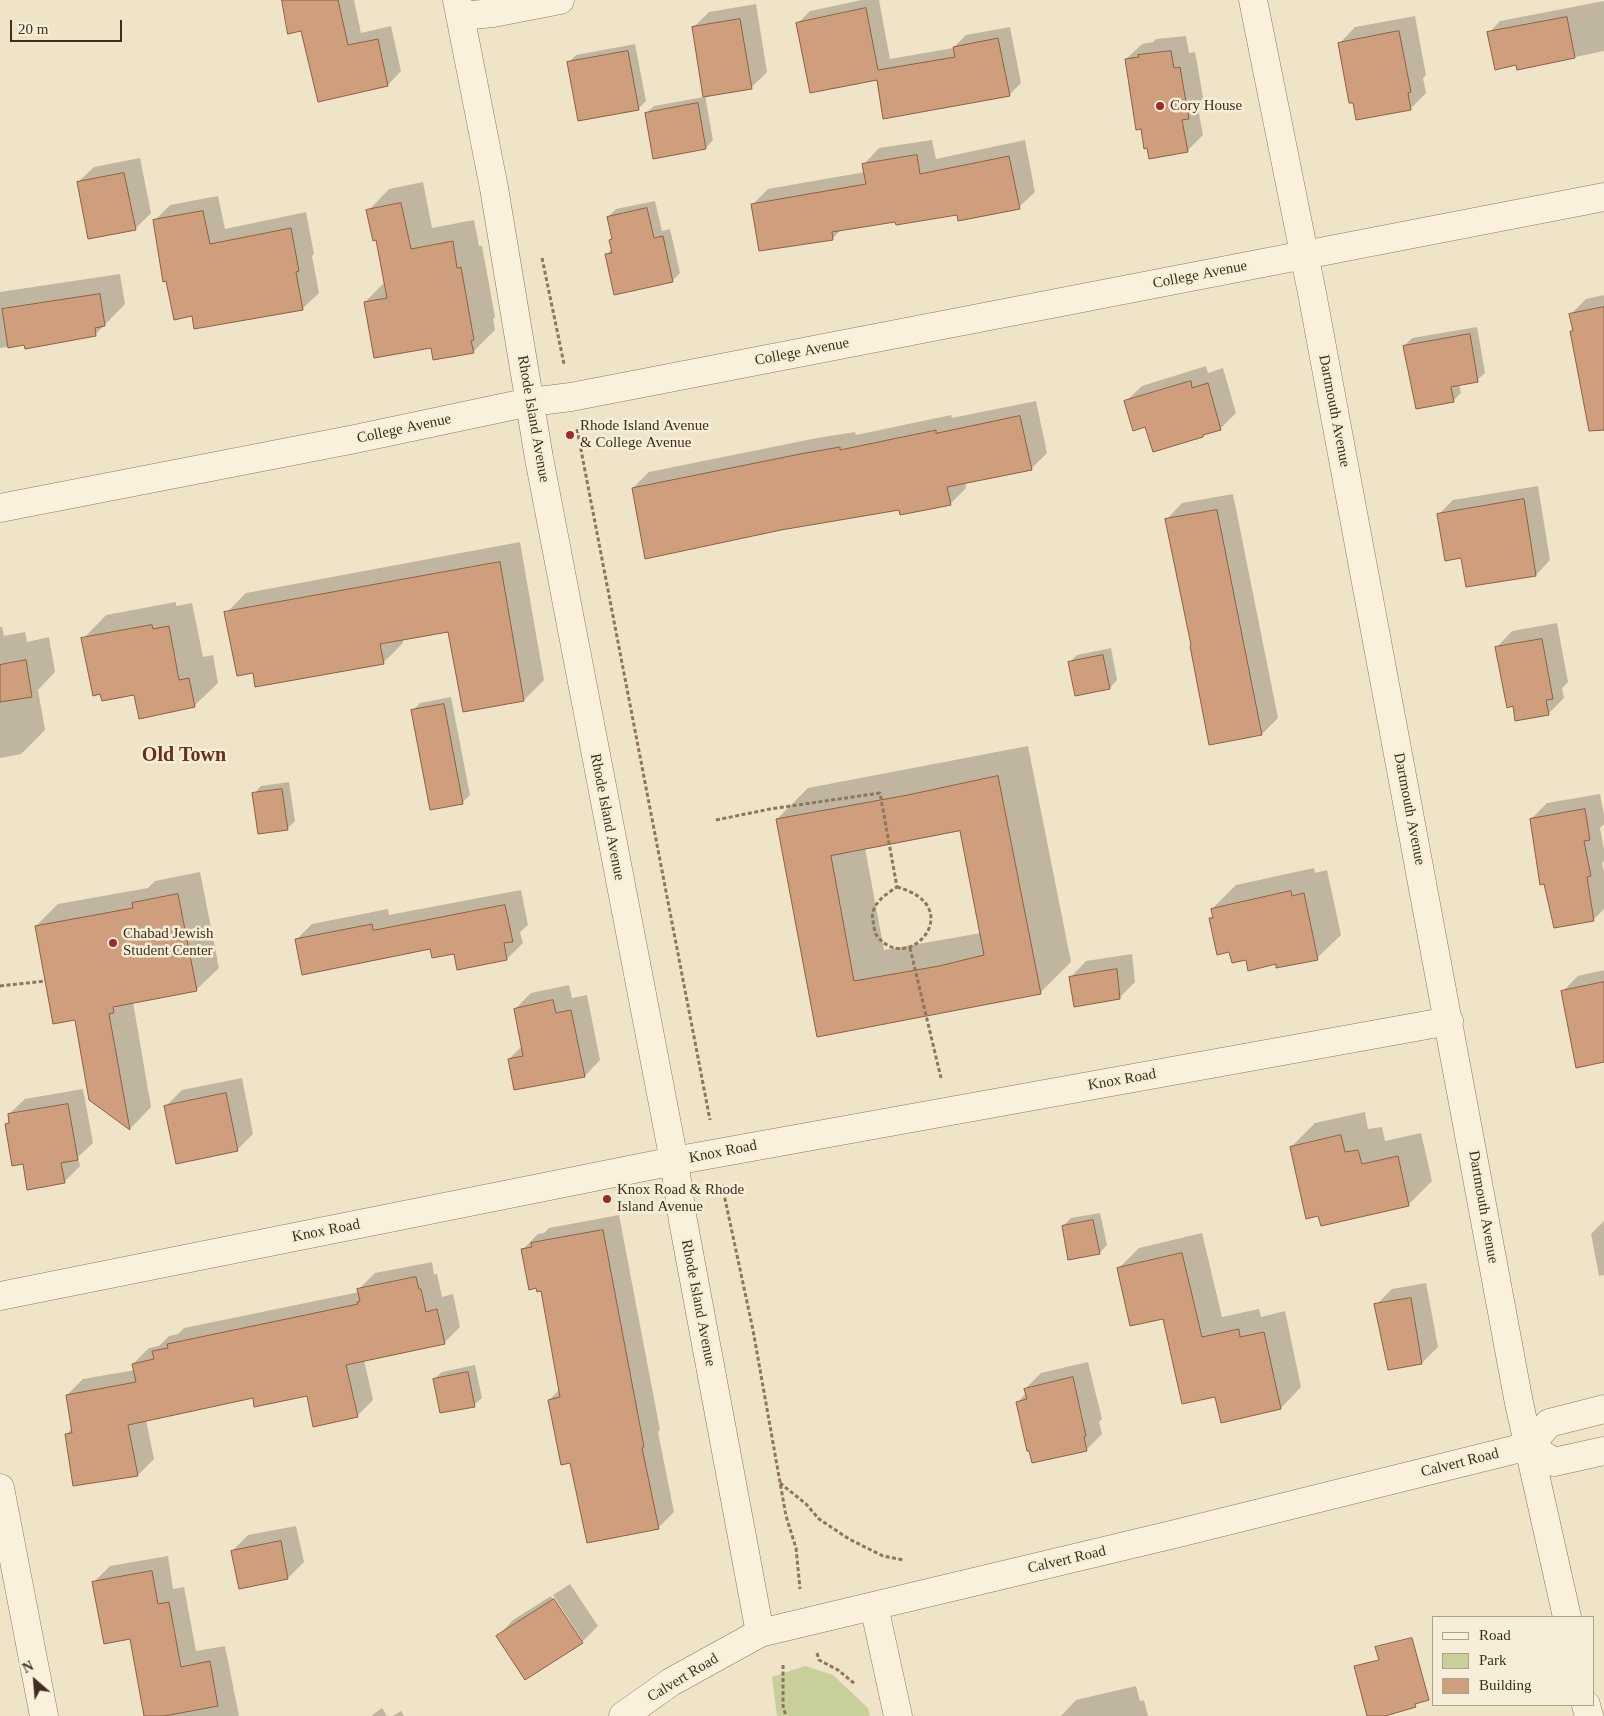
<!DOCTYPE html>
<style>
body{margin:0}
#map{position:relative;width:1604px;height:1716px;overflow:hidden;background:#f0e4c8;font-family:"Times New Roman",serif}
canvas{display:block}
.legend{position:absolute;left:1432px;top:1616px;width:162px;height:90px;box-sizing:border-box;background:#f7eed8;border:1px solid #ada18e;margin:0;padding:6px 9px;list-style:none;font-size:15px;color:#3d2e20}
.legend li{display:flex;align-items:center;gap:10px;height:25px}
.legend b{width:25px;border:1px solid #ada18e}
.north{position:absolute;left:10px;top:1656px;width:50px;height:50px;-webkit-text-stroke:4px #f7eed8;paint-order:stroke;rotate:333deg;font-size:14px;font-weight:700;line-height:20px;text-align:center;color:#3d2e20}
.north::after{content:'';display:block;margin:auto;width:18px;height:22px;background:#3d2e20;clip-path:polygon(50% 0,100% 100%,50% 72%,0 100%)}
.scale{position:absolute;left:10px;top:20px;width:112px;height:22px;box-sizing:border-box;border:2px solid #3d2e20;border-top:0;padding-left:6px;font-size:15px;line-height:18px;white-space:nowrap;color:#3d2e20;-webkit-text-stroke:4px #f7eed8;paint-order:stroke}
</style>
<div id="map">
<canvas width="1604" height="1716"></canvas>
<ul class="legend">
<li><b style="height:6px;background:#faf1dc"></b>Road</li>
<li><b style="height:14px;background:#c9cf9b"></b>Park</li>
<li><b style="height:14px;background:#cf9f7d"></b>Building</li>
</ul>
<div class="north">N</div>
<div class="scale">20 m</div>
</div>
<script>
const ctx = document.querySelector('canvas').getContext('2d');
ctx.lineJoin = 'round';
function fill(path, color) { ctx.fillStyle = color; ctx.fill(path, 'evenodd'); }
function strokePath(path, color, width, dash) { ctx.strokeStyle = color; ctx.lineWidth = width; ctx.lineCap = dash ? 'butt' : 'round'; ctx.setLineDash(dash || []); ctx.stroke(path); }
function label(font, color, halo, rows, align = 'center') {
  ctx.font = font + ' "Times New Roman",serif'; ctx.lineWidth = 5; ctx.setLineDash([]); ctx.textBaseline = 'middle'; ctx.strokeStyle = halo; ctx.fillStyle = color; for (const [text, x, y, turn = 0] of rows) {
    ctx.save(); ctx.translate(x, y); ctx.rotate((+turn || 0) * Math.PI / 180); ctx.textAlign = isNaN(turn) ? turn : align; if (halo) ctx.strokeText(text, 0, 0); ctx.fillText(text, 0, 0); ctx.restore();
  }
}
fill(new Path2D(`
 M805,1666L833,1675L868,1708L870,1716H777L772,1677Z`), '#c9cf9b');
fill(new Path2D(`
 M283,0H354L361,33L391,26L401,71L388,85L318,100L302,29Z
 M862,0H879L890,59L953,48L966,35L1010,27L1021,83L1009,95L878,79L798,23L810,11Z
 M1604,1V51L1518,69L1517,64L1489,33L1500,21Z
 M756,4L767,72L751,88L705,95L713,140L706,148L646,113L654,106L704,97L693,28L709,12Z
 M1415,16L1426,75L1423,78L1426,93L1410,109L1340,43L1355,27Z
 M1186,36L1189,53L1195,52L1204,102L1198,108L1203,135L1187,151L1126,59L1142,44L1153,42L1156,39Z
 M635,44L646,101L638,109L568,63L576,55Z
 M932,140L936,159L1025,140L1035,192L1019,207L896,220L842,229L832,239L752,205L768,189L865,172L864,164L879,148Z
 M140,158L151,213L135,229L78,182L94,167Z
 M423,182L432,228L474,220L479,246H482L495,317L493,319L495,330L473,352L432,346L365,302L385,282L377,238L368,211L389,189Z
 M218,196L225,229L306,212L314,254L312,256L319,293L303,308L262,316L193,315L154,221L170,205Z
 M655,201L662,231L670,229L680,273L672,281L606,255L612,249L610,240L613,238L608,217L616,209Z
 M120,274L125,304L95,335L0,348V292Z
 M1604,295V391L1571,332L1574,329L1570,315L1586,299Z
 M1477,327L1485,373L1477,380L1459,384L1461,393L1453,401L1404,346L1412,338Z
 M1206,366L1208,373L1223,368L1236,413L1221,428L1206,433L1203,436L1146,425L1126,401L1142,386Z
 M1036,401L1047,453L1031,469L965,482L966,488L950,504L900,509L633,488L649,472L817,438L855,432L856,435L951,415L952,418Z
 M1538,486L1550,560L1536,575L1467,586L1462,556L1438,515L1453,500Z
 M1233,494L1278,718L1262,734L1210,744L1167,519L1182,503Z
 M520,542L544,680L524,700L449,631L403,639V643L383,663L254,672L226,613L246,593Z
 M176,602V606L192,603L203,657L213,655L218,683L194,706L135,694L83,639L106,615Z
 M1557,623L1568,682L1562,688L1564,698L1548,714L1514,705L1497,647L1512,631Z
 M0,627H2L4,636L25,632L27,642L49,637L55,672L38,690L45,730L21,754L0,758Z
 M1111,648L1117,680L1110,688L1069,663L1077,655Z
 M451,697L470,795L462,803L413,711L420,703Z
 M1028,746L1071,962L1040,993L818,1035L777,819L808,788ZM961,830L981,933L884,950L865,848Z
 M289,782L295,821L287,829L254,794L261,786Z
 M1600,794L1604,815V824L1600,828L1604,849V861L1602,863L1604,872V909L1594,919L1531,819L1547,803Z
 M1314,868L1315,873L1327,870L1341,935L1317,958L1277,963L1247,959L1230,951L1210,919L1214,915L1212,909L1236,885Z
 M200,872L219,968L197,989L133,1002L151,1107L130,1129L90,1099L76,1019L36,926L58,904L148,888L155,881Z
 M521,890L528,925L520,932L523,943L507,959L455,953L431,947L296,940L312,924L388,909L389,915Z
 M1132,954L1135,982L1119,998L1071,977L1086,961Z
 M1604,970V1061L1562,992L1578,976Z
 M569,985L572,998L587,995L600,1060L585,1076L509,1059L522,1046L515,1009L531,993Z
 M242,1078L253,1134L237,1150L166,1106L182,1090Z
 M83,1089L93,1143L78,1157L80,1166L64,1182L24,1163L7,1124L10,1121L9,1114L25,1099Z
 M1365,1112L1368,1129L1382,1127L1385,1141L1421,1133L1432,1181L1408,1205L1291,1147L1315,1123Z
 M1100,1213L1107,1245L1099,1253L1063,1226L1071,1218Z
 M619,1215L660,1430L658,1432L674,1512L658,1528L571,1461L549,1400L560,1389L542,1289L523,1249L538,1234L544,1233L549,1228Z
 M1604,1221V1275L1599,1276L1591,1234Z
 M1202,1233L1222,1317L1259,1309L1261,1317L1285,1311L1301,1387L1281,1408L1164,1318L1118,1269L1139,1248Z
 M432,1262L434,1274H437L442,1297L453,1294L460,1327L444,1343L364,1360L373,1400L357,1416L308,1394L254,1396L146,1420L154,1459L138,1475L74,1485L66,1435L72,1428L67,1395L83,1379L135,1370L133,1364L149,1348L159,1346L169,1336L178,1334L184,1328L359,1292V1289L375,1273Z
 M1426,1283L1438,1347L1422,1363L1376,1305L1392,1289Z
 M1088,1362L1102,1419L1099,1422L1102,1434L1086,1450L1017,1403L1026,1393L1025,1389L1041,1373Z
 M475,1365L482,1398L474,1405L434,1379L442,1372Z
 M296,1526L304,1562L288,1578L232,1551L248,1535Z
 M168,1556L173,1589L184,1587L196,1651L225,1646L239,1716H145L131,1637L94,1582L110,1566Z
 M570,1584L598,1626L582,1642L498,1636L513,1620L551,1596L580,1640H582L553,1595Z
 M1136,1686L1140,1701L1144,1700L1148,1716H1061L1076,1700Z
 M382,1708L387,1716H371Z
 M401,1711L404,1716H393Z`), '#0003');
const building = new Path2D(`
 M282,0H338L348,45L378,39L388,86L318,102L301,31L288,34Z
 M866,8L878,70L955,57L953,47L998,38L1010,96L883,119L877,80L810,93L796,23Z
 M1567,17L1575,58L1517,70L1516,65L1495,70L1487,32Z
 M740,19L752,89L703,97L692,27Z
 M1399,31L1411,92L1408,93L1411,110L1356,120L1353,103H1349L1338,43Z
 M628,51L639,110L578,121L567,62Z
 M1171,51L1174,68L1180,67L1186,102L1189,119L1182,120L1188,152L1149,159L1147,148L1144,149L1141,129L1136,130L1125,59L1139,57L1138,55Z
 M698,103L706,149L653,159L645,113Z
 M917,155L920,174L1009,156L1020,209L958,221L957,215L896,225L895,222L832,232L833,240L759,251L751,204L866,184L862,164Z
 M124,173L136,230L88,239L77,182Z
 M401,203L411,249L453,241L457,268L461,267L474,340L471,341L474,353L433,360L431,348L374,358L364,302L387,298L376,240L373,241L366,210Z
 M647,208L654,238L663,236L673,282L614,295L605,254L612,253L609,240L612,239L607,217Z
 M203,211L210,244L291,228L299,271L296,272L303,310L194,329L192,316L174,320L166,281L163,282L153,220Z
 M100,294L105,326L95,328L96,336L25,349L24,345L8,348L2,309Z
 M1604,307V430L1589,431L1570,331H1573L1569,314Z
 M1470,334L1478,382L1451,387L1454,402L1416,409L1403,346Z
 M1191,381L1192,388L1208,383L1221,430L1203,435V437L1153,452L1145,427L1133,431L1124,401Z
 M1020,416L1032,470L947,487L951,505L900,515L899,510L781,530L645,559L632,488L800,454L840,447V450L936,430V433Z
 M1524,499L1536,576L1466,587L1461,558L1445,561L1437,514Z
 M1217,510L1262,735L1209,745L1190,646L1191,645L1165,519Z
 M500,562L524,701L463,712L448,632L380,644L384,664L255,687L253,673L237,676L224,612Z
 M152,625L153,629L169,626L179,680L189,678L195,707L139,719L134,695L102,701L100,694L93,696L81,638Z
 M1542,639L1553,699L1546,700L1549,715L1515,721L1513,706L1507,708L1495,647Z
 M1103,655L1110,689L1075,696L1068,662Z
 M26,660L32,697L0,702V665Z
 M444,704L463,804L430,810L411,710Z
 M998,776L1041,994L817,1037L776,819L908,795ZM960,831L984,955L939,966L854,981L831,856Z
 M282,789L288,830L258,834L252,793Z
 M1585,809L1590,840L1584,841L1591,876L1587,877L1594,921L1554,928L1544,884L1540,885L1530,819Z
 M1291,891L1292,896L1304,893L1318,960L1276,968V964L1248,971L1246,960L1232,963L1229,952L1217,955L1209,918H1213L1211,909Z
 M178,894L197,991L113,1007L114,1013L109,1014L130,1130L89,1100L75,1020L53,1024L35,926L133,908L132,903Z
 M505,905L513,942L504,943L507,960L457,970L454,954L432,958L430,949L302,975L295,939L372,924L373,930Z
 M1117,969L1120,999L1074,1007L1069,977Z
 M1604,982V1062L1576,1068L1561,991Z
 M553,1000L556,1013L571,1010L585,1077L514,1090L508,1059L523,1056L514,1009Z
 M226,1093L238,1151L176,1164L164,1106Z
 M68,1104L78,1160L61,1163L65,1183L27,1190L23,1164L12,1166L5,1124L9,1123L8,1114Z
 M1341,1135L1345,1152L1358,1150L1362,1164L1398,1156L1409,1206L1321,1226L1318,1216L1306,1219L1290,1147Z
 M1093,1220L1100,1254L1068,1260L1062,1226Z
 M603,1230L644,1447L642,1448L659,1529L587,1543L570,1463L561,1465L548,1400L560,1397L541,1291L537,1292L536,1288L529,1290L521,1249L532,1247L531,1243Z
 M1182,1253L1202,1337L1239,1329L1240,1337L1264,1332L1281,1409L1221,1423L1215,1397L1182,1404L1163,1319L1130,1326L1117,1268Z
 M416,1277L419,1289H421L426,1312L437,1309L445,1344L346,1365L358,1417L313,1427L307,1396L254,1407L253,1398L128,1425L138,1476L73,1486L65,1434L72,1433L66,1395L136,1382L132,1364L154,1359L152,1351L168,1348L167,1344L358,1304L357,1302L360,1301L357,1289Z
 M1411,1298L1422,1364L1388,1370L1374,1304Z
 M468,1372L475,1407L440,1413L433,1379Z
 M1073,1377L1086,1436L1084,1437L1087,1451L1032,1463L1029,1451H1027L1016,1402L1027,1399L1024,1389Z
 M281,1541L288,1579L239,1589L231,1551Z
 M152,1571L158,1604L169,1602L181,1667L210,1661L218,1706L164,1716H144L130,1639L104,1644L92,1582Z
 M554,1599L583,1643L525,1680L496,1636Z
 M1412,1638L1429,1700L1415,1704L1416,1707L1385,1716H1367L1354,1666L1379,1660L1375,1647Z`);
fill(building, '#cf9f7d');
strokePath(building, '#8d5f41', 1);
const minor = new Path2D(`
 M457,0L494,188L539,458L674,1161L683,1221L760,1633
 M1253,0L1312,293L1519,1403L1567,1617
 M460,16L493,13L560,0
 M0,508L355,439L530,402L571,397L1604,197
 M0,1296L674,1161L1449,1021
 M1529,1446L1554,1462L1604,1451
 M0,1488L44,1716
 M874,1606L898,1716
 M1586,1705L1589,1716
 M623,1716L671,1682L760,1633L1179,1533L1529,1446L1549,1423L1604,1409`);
strokePath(minor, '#8d765c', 29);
strokePath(new Path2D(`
 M542,258L564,364
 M577,429L710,1120
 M716,820L770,809L880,793L897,887
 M897,887C969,906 909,977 877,936C874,932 874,926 873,921C869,905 886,894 897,887Z
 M910,948L941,1078
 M0,986L45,981
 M722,1185L753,1330L786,1516L796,1548L800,1589
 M780,1483L806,1504L819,1519L849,1539L883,1556L904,1560
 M817,1653L819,1660L838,1670L855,1684
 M783,1665V1706L786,1716`), '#8d765c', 3, [4, 2.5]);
strokePath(minor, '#faf1dc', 28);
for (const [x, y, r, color] of [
 [1160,106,5,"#9e2a2b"],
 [570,435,5,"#9e2a2b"],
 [113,943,5,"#9e2a2b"],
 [607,1199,5,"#9e2a2b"]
]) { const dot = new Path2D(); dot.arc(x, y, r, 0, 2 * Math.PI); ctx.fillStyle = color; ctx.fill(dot); strokePath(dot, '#f7eed8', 2); }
label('15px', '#3d2e20', '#f7eed8', [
 ["Cory House",1170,106],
 ["Rhode Island Avenue",580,426],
 ["& College Avenue",580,443],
 ["Chabad Jewish",123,934],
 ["Student Center",123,951],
 ["Knox Road & Rhode",617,1190],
 ["Island Avenue",617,1207]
], 'left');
label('15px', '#3d2e20', '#f7eed8', [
 ["College Avenue",1200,275,-11],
 ["College Avenue",802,352,-11],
 ["Dartmouth Avenue",1334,411,79],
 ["Rhode Island Avenue",533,419,80],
 ["College Avenue",404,429,-12],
 ["Dartmouth Avenue",1409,809,79],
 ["Rhode Island Avenue",607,817,79],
 ["Knox Road",1122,1080,-10],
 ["Knox Road",723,1152,-11],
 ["Dartmouth Avenue",1483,1207,80],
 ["Knox Road",326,1231,-11],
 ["Rhode Island Avenue",698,1303,79],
 ["Calvert Road",1460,1463,-14],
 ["Calvert Road",1067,1560,-13],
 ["Calvert Road",683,1678,-31]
]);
label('bold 20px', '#6b2e1e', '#f7eed8', [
 ["Old Town",184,756]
]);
</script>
